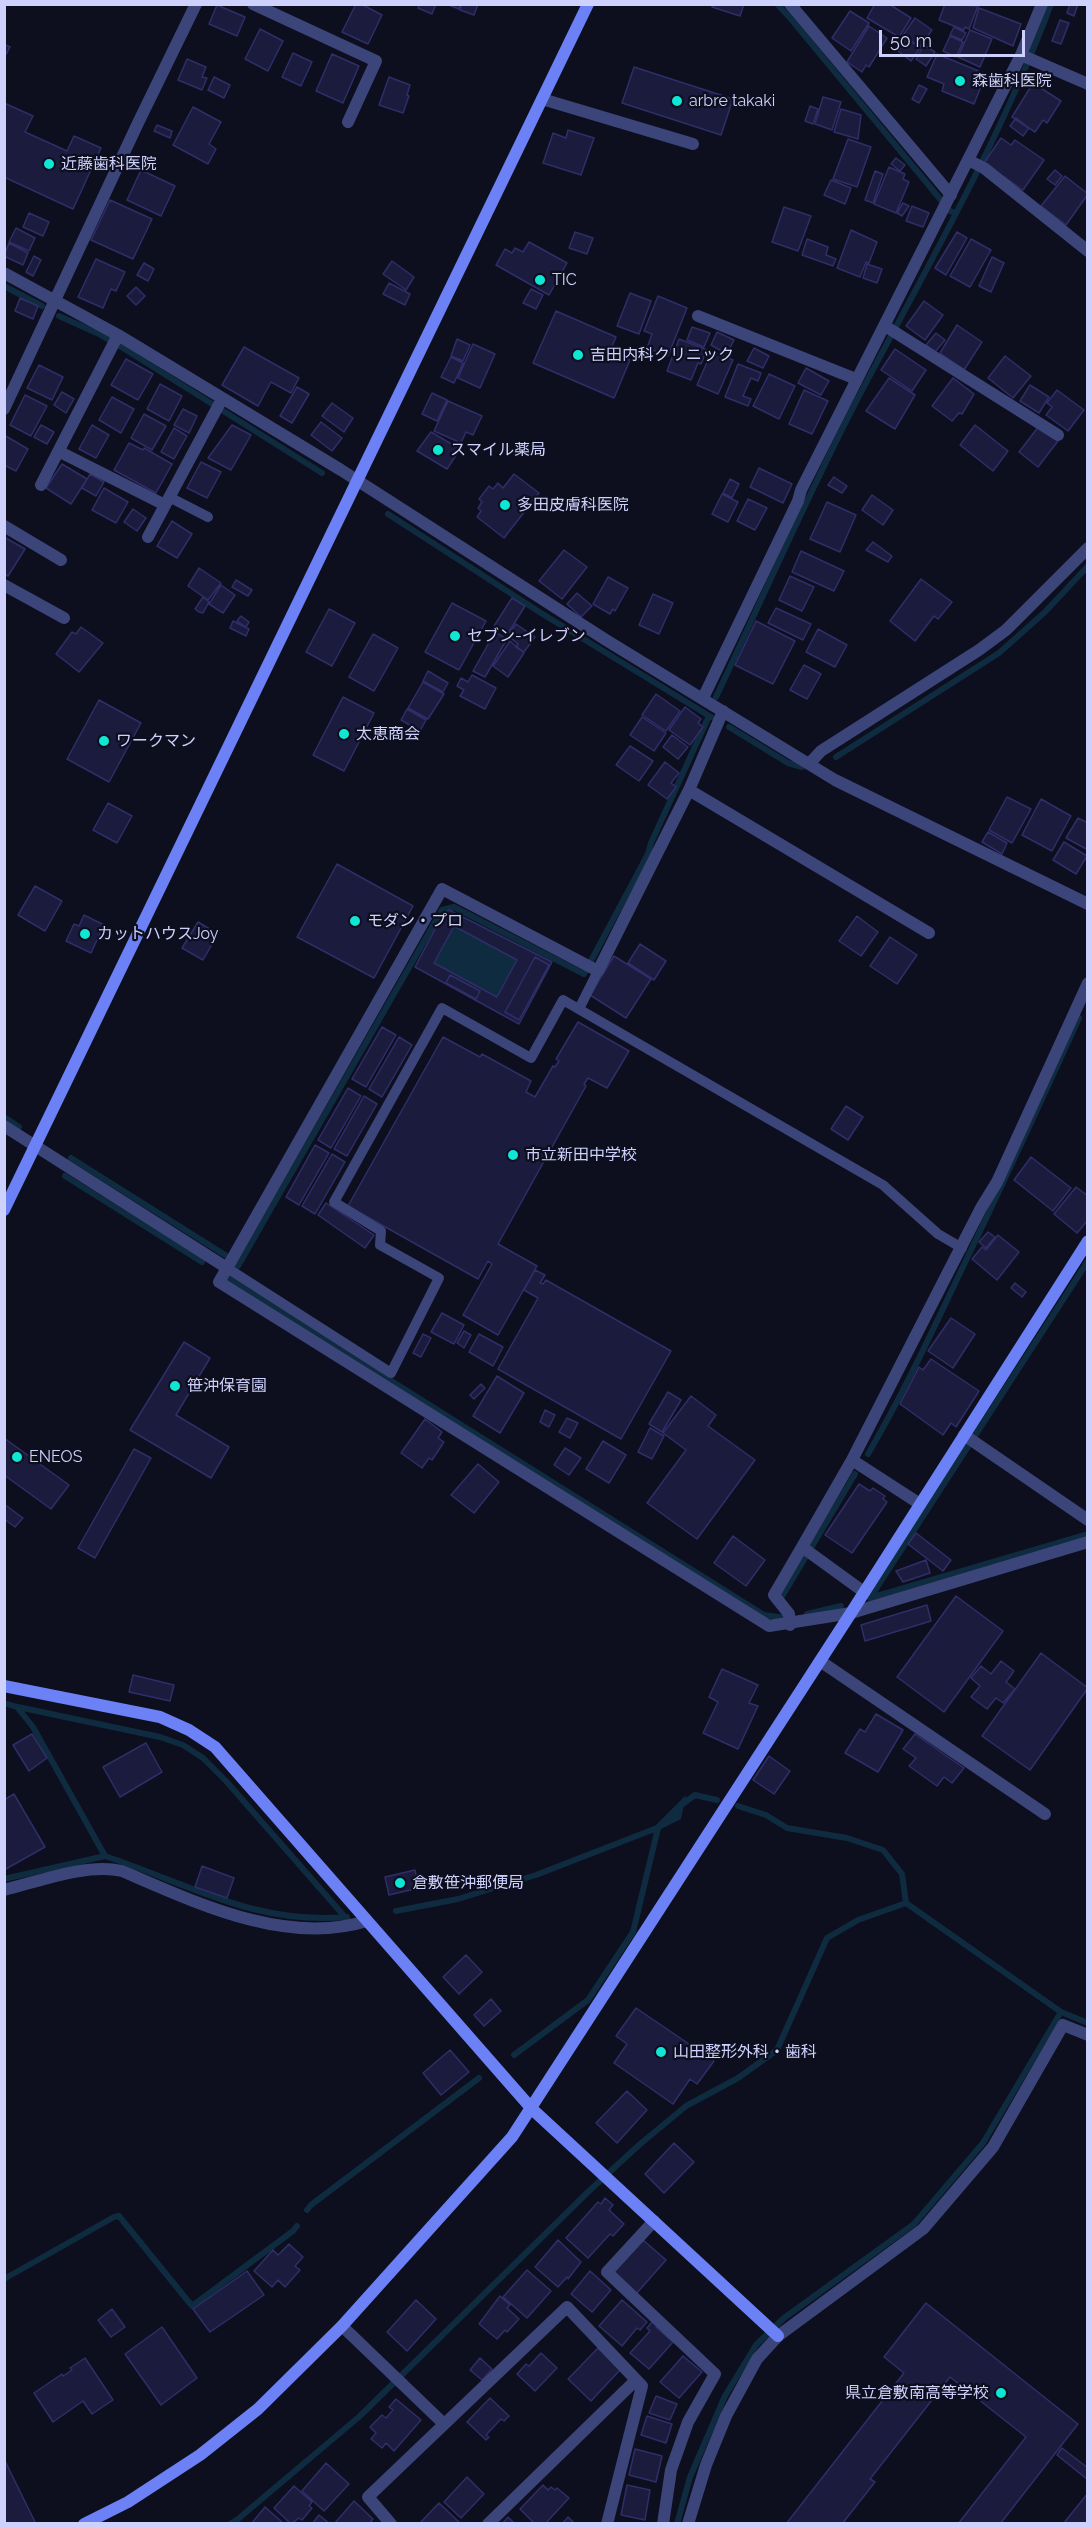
<!DOCTYPE html>
<meta charset="utf-8">
<style>
body{margin:0}
#map{position:relative;width:1092px;height:2528px;overflow:hidden;background:#0d0e1e;font-family:Raleway,sans-serif}
canvas{display:block}
.frame{position:absolute;inset:0;border:6px solid #ced1fc;pointer-events:none}
.scale{position:absolute;left:879px;top:30px;width:146px;height:27px;box-sizing:border-box;border:3px solid #ced1fc;border-top:0;padding-left:8px;font-size:18px;line-height:21px;white-space:nowrap;color:#ced1fc;-webkit-text-stroke:4px #0d0e1e;paint-order:stroke}
</style>
<div id="map">
<canvas width="1092" height="2528"></canvas>
<div class="frame"></div>
<div class="scale">50 m</div>
</div>
<script>
const ctx = document.querySelector('canvas').getContext('2d');
ctx.lineJoin = 'round';
function fill(path, color) { ctx.fillStyle = color; ctx.fill(path, 'evenodd'); }
function strokePath(path, color, width, dash) { ctx.strokeStyle = color; ctx.lineWidth = width; ctx.lineCap = dash ? 'butt' : 'round'; ctx.setLineDash(dash || []); ctx.stroke(path); }
function label(font, color, halo, rows, align = 'center') {
  ctx.font = font + ' Raleway,"Noto Sans JP",sans-serif'; ctx.lineWidth = 4.5; ctx.setLineDash([]); ctx.textBaseline = 'middle'; ctx.strokeStyle = halo; ctx.fillStyle = color; for (const [text, x, y, turn = 0] of rows) {
    ctx.save(); ctx.translate(x, y); ctx.rotate((+turn || 0) * Math.PI / 180); ctx.textAlign = isNaN(turn) ? turn : align; if (halo) ctx.strokeText(text, 0, 0); ctx.fillText(text, 0, 0); ctx.restore();
  }
}
fill(new Path2D(`
 M454,926L517,960L497,997L434,963Z
 M686,1795L681,1819L651,1834V1830Z`), '#0f2b40');
strokePath(new Path2D(`
 M777,4L791,19L950,211L955,213
 M4,286L42,306
 M59,316L99,334L123,348L322,473
 M388,514L541,613L711,717
 M716,697C763,597 807,496 858,398C926,269 1000,141 1051,4
 M729,727L788,763L802,767
 M836,757L999,653L1045,612L1088,566
 M4,1117L19,1127
 M71,1158L233,1260
 M65,1176L202,1262
 M238,1266L442,910L454,907L584,974L648,854L651,843L709,716
 M229,1279L764,1615L785,1618
 M868,1454C902,1396 930,1336 959,1275C1000,1190 1040,1104 1079,1018
 M783,1595L855,1474
 M870,1598L1088,1261
 M870,1598L1085,1535
 M807,1614L841,1606
 M4,1703L17,1707L33,1727L105,1856C189,1884 254,1925 347,1917
 M18,1707L160,1737L183,1745L203,1758L226,1781L345,1917
 M680,1806L695,1795L717,1800
 M738,1806L766,1815L787,1828L847,1838L883,1850L902,1874L906,1903L1061,2012L1088,2023
 M4,1879L105,1856
 M396,1911L458,1899L536,1875L657,1828
 M514,2055L588,2000L633,1932L658,1828
 M307,2210L311,2205L479,2078
 M4,2279L114,2217L119,2216L192,2306L293,2231L297,2226
 M230,2524L238,2519L360,2416L589,2191L639,2145L686,2106L738,2078L777,2050L827,1938L858,1920L906,1903
 M677,2524L690,2477L725,2396L756,2345L784,2318L914,2224L983,2143L1061,2012`), '#0f2b40', 6);
const building = new Path2D(`
 M356,4H361L382,15L368,44L342,32Z
 M420,4H436L432,14L418,8Z
 M446,4H460L459,9Z
 M462,4H478L474,15L460,10Z
 M713,4H744L740,16L712,7Z
 M875,4H889L911,18L899,37L867,18Z
 M945,4L978,6L969,29L965,27L964,30L939,20Z
 M1070,4H1078L1074,16L1067,13Z
 M217,5L245,17L237,36L209,24Z
 M979,8L1021,24L1013,46L973,28Z
 M850,11L869,23L851,51L832,38Z
 M915,18L932,30L920,47L903,35Z
 M1060,20L1069,23L1061,44L1052,41Z
 M869,26L887,38L869,67L866,65L862,72L847,62Z
 M954,27L966,33L962,40L950,35Z
 M260,29L283,41L268,71L245,59Z
 M970,30L992,39L980,67L958,57Z
 M903,36L920,48L911,61L898,51L902,45L899,42Z
 M950,36L963,42L956,57L943,51Z
 M4,44L10,47L4,58Z
 M924,45L935,52L926,66L916,59Z
 M293,53L312,62L301,86L282,77Z
 M332,54L359,66L343,103L316,91Z
 M937,54L986,74L974,104L942,91L944,84L927,77Z
 M187,59L206,67L202,77L207,78L202,90L178,80Z
 M634,67L733,99L721,135L622,103Z
 M214,77L230,85L224,98L208,90Z
 M389,77L410,85L407,95L409,96L403,113L379,105Z
 M1033,83L1061,101L1047,123L1043,120L1035,132L1012,117Z
 M919,85L927,89L919,103L912,99Z
 M823,97L841,102L832,130L815,124Z
 M4,103L33,116L25,132L67,151L74,136L101,148L73,209L4,177Z
 M810,106L818,109L813,124L805,121Z
 M193,107L221,122L209,144L216,149L208,164L173,145Z
 M841,109L861,115L858,139L834,132Z
 M1016,118L1029,128L1023,136L1010,126Z
 M157,125L172,131L170,138L154,131Z
 M568,130L594,138L581,175L543,163L553,133L566,138Z
 M1001,138L1011,145L1015,140L1044,160L1023,190L984,163Z
 M848,139L871,147L857,187L833,179Z
 M896,158L905,165L900,171L891,164Z
 M889,167L905,174L903,179L909,182L896,213L874,204Z
 M141,170L175,186L161,216L127,200Z
 M1055,170L1062,176L1055,185L1047,179Z
 M875,171L883,174L873,203L865,200Z
 M1065,176L1088,194L1066,225L1041,206Z
 M831,180L851,188L845,204L824,195Z
 M110,200L152,219L133,259L91,240Z
 M903,203L909,206L902,216L897,213Z
 M912,206L929,213L923,227L906,221Z
 M784,207L811,216L798,251L772,242Z
 M29,213L49,222L43,236L23,227Z
 M16,228L35,238L29,251L9,242Z
 M851,230L877,242L869,263L866,262L860,277L837,268Z
 M575,232L593,238L587,254L569,248Z
 M957,232L967,238L946,275L935,268Z
 M807,239L828,247L826,255L836,259L833,266L802,255Z
 M971,239L991,250L970,287L950,276Z
 M529,242L567,263L549,295L496,265L505,249L512,253L515,248L523,252Z
 M9,243L28,253L23,265L4,256Z
 M34,256L41,260L33,276L26,272Z
 M992,257L1004,263L991,292L979,286Z
 M96,259L125,272L116,291L111,289L103,308L78,297Z
 M392,261L414,277L406,290L383,274Z
 M144,263L154,269L148,281L137,275Z
 M867,264L882,269L877,283L863,278Z
 M389,283L410,294L405,305L383,294Z
 M136,287L145,296L136,305L127,296Z
 M531,289L543,295L536,309L523,303Z
 M630,293L651,301L639,334L617,326Z
 M658,296L687,308L668,356L647,348L652,334L644,331Z
 M20,298L38,306L33,319L15,311Z
 M924,301L943,315L925,340L906,326Z
 M556,311L616,337L610,351L630,360L614,398L533,363Z
 M957,325L982,342L964,370L940,353Z
 M692,327L710,333L704,347L687,340Z
 M717,332L734,340L727,354L711,345Z
 M936,333L945,340L935,352L926,345Z
 M457,339L470,345L463,361L451,356Z
 M679,339L707,350L701,364L698,363L691,380L667,371Z
 M473,344L495,354L480,388L458,378Z
 M244,347L299,378L291,393L271,382L258,406L222,385Z
 M754,348L769,356L763,368L747,361Z
 M895,349L926,370L912,391L881,370Z
 M712,351L733,360L718,394L697,385Z
 M1005,356L1031,376L1013,398L988,378Z
 M451,357L463,363L454,383L441,377Z
 M126,359L153,374L138,400L111,385Z
 M738,364L761,373L758,381L751,378L743,396L751,399L748,406L725,397Z
 M39,365L63,377L52,400L27,388Z
 M806,368L829,381L821,395L798,383Z
 M769,374L795,386L779,419L753,406Z
 M889,378L915,395L895,429L866,411Z
 M953,378L974,394L962,414L959,413L952,421L932,406Z
 M160,384L182,396L169,421L147,409Z
 M1030,385L1049,397L1039,413L1020,401Z
 M297,387L309,394L292,423L280,416Z
 M804,390L828,401L812,434L789,424Z
 M1057,390L1084,410L1068,431L1046,415L1052,407L1047,403Z
 M62,392L74,399L66,413L54,405Z
 M432,393L447,400L437,421L422,414Z
 M25,395L47,406L31,436L10,425Z
 M112,397L134,409L121,433L99,420Z
 M448,401L482,416L473,435L466,432L461,443L434,431Z
 M332,403L353,418L344,432L322,416Z
 M183,409L197,416L189,433L174,425Z
 M144,414L166,426L152,450L131,438Z
 M321,422L342,438L332,451L311,435Z
 M41,425L54,432L47,444L34,437Z
 M92,425L109,435L96,458L79,449Z
 M232,425L251,435L231,470L208,458Z
 M975,425L1008,451L993,471L960,445Z
 M1039,426L1058,441L1038,467L1019,452Z
 M174,428L187,436L174,459L161,452Z
 M431,432L460,449L447,469L417,451Z
 M4,435L28,449L16,471L4,465Z
 M129,443L143,450L144,448L172,464L156,493L114,470Z
 M201,462L221,472L207,498L187,488Z
 M62,464L87,479L71,504L46,488Z
 M759,468L792,484L783,503L750,487Z
 M90,474L104,482L96,496L82,488Z
 M514,474L539,493L504,538L477,517L481,511L478,508L482,502L479,499L489,486L493,489L498,483L503,488Z
 M834,477L847,486L842,493L828,485Z
 M730,479L739,484L732,498L723,493Z
 M104,488L128,502L116,523L92,510Z
 M722,494L738,502L728,522L712,514Z
 M872,495L893,510L883,525L862,510Z
 M748,499L767,508L755,530L737,521Z
 M827,502L856,515L840,552L810,539Z
 M133,509L146,518L137,531L124,522Z
 M172,521L192,534L177,558L157,546Z
 M4,537L25,549L8,576L4,574Z
 M873,542L892,556L888,562L866,550Z
 M564,550L587,567L562,599L539,581Z
 M801,551L844,571L834,591L792,572Z
 M199,568L221,583L208,600L188,586Z
 M790,576L814,587L802,611L779,600Z
 M608,577L628,588L615,611L613,609L610,614L593,604Z
 M921,579L952,602L938,619L934,616L915,641L890,621Z
 M236,580L252,590L248,596L232,587Z
 M221,585L235,595L223,613L209,604Z
 M577,593L592,606L581,617L567,604Z
 M653,594L673,603L659,634L639,625Z
 M203,597L209,602L203,613L199,612L195,609Z
 M512,598L525,606L507,635L494,626Z
 M452,603L486,621L459,670L425,652Z
 M776,608L811,624L803,640L768,623Z
 M329,609L355,623L332,666L306,652Z
 M241,616L249,622L246,627L237,621Z
 M233,621L249,629L246,636L230,628Z
 M756,621L795,641L773,684L735,665Z
 M516,624L535,637L524,652L516,647L518,644L508,636Z
 M81,627L103,643L79,672L56,654L72,632L76,634Z
 M818,629L847,645L835,667L806,652Z
 M495,632L507,639L485,677L473,671Z
 M373,634L398,648L374,691L349,677Z
 M510,641L524,653L508,677L493,666Z
 M804,665L821,674L807,699L790,690Z
 M428,671L448,683L443,692L423,681Z
 M472,675L496,688L485,709L460,696L464,690L457,686L461,678L468,682Z
 M423,682L444,694L428,719L408,708Z
 M656,694L680,711L666,731L642,715Z
 M343,697L374,713L344,771L313,755Z
 M99,700L141,723L109,782L67,759Z
 M685,707L701,719L698,723L703,727L690,745L669,730Z
 M407,709L426,720L420,731L401,720Z
 M642,717L666,733L654,751L630,735Z
 M672,735L688,747L678,759L663,747Z
 M630,746L653,761L639,781L616,765Z
 M665,762L679,773L671,783L676,787L667,799L648,785Z
 M1007,797L1031,809L1012,843L989,830Z
 M1041,799L1071,816L1052,851L1022,835Z
 M108,803L132,816L117,843L93,830Z
 M1078,818L1088,823V850L1066,838Z
 M988,832L1007,843L1002,854L982,842Z
 M1064,842L1087,856L1076,874L1053,860Z
 M337,864L413,906L374,978L297,937Z
 M35,886L62,901L45,931L18,915Z
 M449,910L552,962L519,1024L415,967L442,916ZM454,926L517,960L497,997L434,963ZM535,957L549,965L519,1020L505,1012ZM450,975L480,991L476,999L446,983Z
 M84,915L104,925L91,953L66,941L74,924L79,926Z
 M857,916L878,932L861,956L839,941Z
 M198,922L218,934L203,960L182,948Z
 M890,937L917,955L897,984L870,966Z
 M640,944L666,961L654,980L628,963Z
 M614,956L651,979L626,1018L590,995Z
 M535,957L549,965L519,1020L505,1012Z
 M450,975L480,991L476,999L446,983Z
 M578,1022L629,1051L607,1088L588,1078L584,1084L586,1086L498,1244L537,1266L498,1335L463,1315L492,1264L488,1261L478,1279L348,1206L443,1037L480,1057L482,1054L531,1081L526,1092L535,1097L553,1066L555,1067L559,1061L556,1059Z
 M382,1027L396,1035L366,1087L352,1079Z
 M399,1037L412,1045L382,1097L369,1089Z
 M348,1088L361,1096L331,1148L318,1140Z
 M364,1096L377,1104L347,1156L334,1149Z
 M846,1106L863,1117L848,1140L831,1129Z
 M315,1145L329,1153L299,1205L286,1197Z
 M332,1154L345,1162L315,1214L302,1206Z
 M1031,1157L1071,1188L1053,1211L1014,1180Z
 M1076,1187L1088,1196V1220L1077,1233L1054,1214Z
 M326,1203L374,1235L365,1248L318,1215Z
 M988,1232L995,1237L986,1248L979,1242Z
 M998,1235L1019,1252L997,1280L972,1259L982,1247L986,1250Z
 M535,1270L545,1275L540,1283L543,1284L546,1280L671,1351L621,1439L498,1369L538,1298L524,1290Z
 M1015,1283L1026,1292L1022,1297L1011,1288Z
 M442,1313L464,1325L454,1344L431,1332Z
 M951,1318L975,1334L953,1368L928,1351Z
 M464,1331L471,1335L464,1348L457,1343Z
 M423,1334L431,1338L421,1357L413,1353Z
 M479,1334L503,1347L493,1366L469,1352Z
 M184,1342L210,1358L176,1415L229,1447L211,1478L130,1430Z
 M931,1359L979,1391L956,1427L951,1423L943,1435L900,1404L919,1367L923,1370Z
 M497,1376L524,1393L500,1433L473,1416Z
 M481,1384L485,1388L474,1399L470,1395Z
 M668,1392L681,1400L662,1432L649,1424Z
 M691,1396L716,1415L708,1426L755,1460L697,1539L647,1503L686,1450L663,1433Z
 M545,1410L555,1415L549,1427L540,1422Z
 M567,1418L578,1423L570,1438L559,1432Z
 M425,1419L442,1432L438,1438L444,1442L432,1460L429,1458L422,1468L401,1453Z
 M650,1428L664,1436L652,1459L638,1452Z
 M4,1438L69,1485L51,1509L4,1475Z
 M603,1441L626,1455L609,1483L586,1469Z
 M565,1448L581,1458L569,1475L554,1465Z
 M134,1449L151,1458L95,1558L78,1548Z
 M478,1464L499,1482L474,1513L451,1495Z
 M859,1484L870,1491L873,1488L885,1496L883,1499L887,1502L852,1553L825,1535Z
 M4,1504L23,1518L15,1527L4,1519Z
 M916,1533L951,1560L943,1571L908,1544Z
 M733,1536L765,1560L746,1586L714,1563Z
 M926,1560L930,1573L903,1582L896,1571Z
 M956,1596L1003,1631L944,1712L897,1677Z
 M927,1605L931,1621L865,1641L861,1625Z
 M1041,1653L1088,1688L1030,1770L982,1736Z
 M1001,1661L1014,1671L1006,1682L1015,1689L1003,1703L996,1698L987,1709L971,1697L980,1686L971,1678L981,1666L991,1674Z
 M722,1669L758,1685L749,1703L758,1706L738,1749L703,1733L718,1702L709,1697Z
 M133,1675L174,1685L170,1701L129,1692Z
 M876,1714L903,1730L878,1772L845,1753L860,1729L865,1732Z
 M32,1734L47,1758L29,1771L13,1745Z
 M915,1734L964,1768L952,1783L944,1777L937,1786L909,1766L916,1758L903,1749Z
 M146,1743L162,1772L120,1797L103,1767Z
 M769,1756L790,1771L774,1794L753,1780Z
 M14,1794L45,1847L4,1870V1800Z
 M202,1866L234,1878L227,1898L195,1887Z
 M415,1870L419,1888L389,1895L385,1877Z
 M466,1955L482,1972L459,1994L443,1977Z
 M491,1999L501,2011L484,2026L474,2015Z
 M636,2008L714,2061L697,2084L690,2079L673,2104L614,2063L627,2044L616,2036Z
 M450,2050L469,2072L441,2095L423,2073Z
 M627,2091L647,2110L617,2143L596,2123Z
 M674,2143L694,2162L664,2193L645,2174Z
 M605,2198L613,2205L609,2210L624,2224L613,2236L610,2234L588,2258L566,2238L598,2202L601,2204Z
 M558,2240L581,2262L568,2279L567,2277L558,2287L535,2267Z
 M643,2240L666,2260L636,2294L613,2273Z
 M289,2244L303,2257L295,2266L300,2270L285,2287L278,2280L272,2287L254,2271L273,2250L278,2255Z
 M527,2270L551,2291L527,2318L503,2297Z
 M247,2271L264,2295L210,2332L193,2309Z
 M590,2271L611,2290L592,2312L571,2294Z
 M500,2296L510,2305L507,2308L519,2319L507,2332L505,2330L497,2339L479,2324Z
 M416,2300L436,2319L407,2351L387,2332Z
 M622,2300L647,2322L640,2330L637,2328L622,2346L599,2326Z
 M926,2303L1078,2424L1000,2524H958L1026,2437L950,2377L870,2479L875,2482L842,2524H786L904,2373L884,2357Z
 M112,2309L125,2327L111,2337L98,2320Z
 M653,2321L657,2325L656,2327L673,2342L649,2369L630,2353L650,2331L647,2328Z
 M162,2327L197,2378L161,2405L125,2354Z
 M598,2348L620,2370L591,2401L568,2379Z
 M541,2353L557,2368L535,2391L517,2374L526,2364L529,2366Z
 M683,2356L702,2372L679,2398L660,2382Z
 M85,2358L113,2400L92,2414L83,2401L53,2422L34,2393L62,2374L63,2376L72,2370L70,2368Z
 M480,2358L492,2369L482,2380L470,2370Z
 M656,2396L677,2404L670,2420L649,2413Z
 M490,2398L509,2416L504,2421L501,2419L486,2435L489,2437L486,2440L467,2422Z
 M396,2399L421,2420L394,2451L386,2443L382,2448L371,2439L376,2433L370,2427L382,2415L386,2418L393,2410L389,2407Z
 M647,2416L672,2424L666,2443L641,2435Z
 M1062,2448L1088,2468V2480L1057,2455Z
 M635,2449L662,2456L656,2482L629,2475Z
 M4,2459L36,2524H4Z
 M326,2463L349,2484L324,2511L302,2491Z
 M467,2477L484,2494L461,2518L444,2502Z
 M543,2485L548,2490L551,2487L555,2490L557,2488L569,2498L545,2524H535L520,2509Z
 M627,2485L650,2490L645,2520L621,2515Z
 M294,2486L312,2502L309,2506L312,2508L302,2520L299,2518L291,2524L274,2508Z
 M1088,2493V2524H1063Z
 M354,2501L373,2519L369,2524H334Z
 M439,2503L461,2524H419Z
 M265,2507L282,2522L280,2524H251Z
 M319,2515L330,2524H312Z
 M508,2517L515,2524H502Z
 M568,2517L575,2524H562Z`);
fill(building, '#1b1b3e');
strokePath(building, '#2f2e68', 1.5);
strokePath(new Path2D(`
 M169,497L208,517
 M579,1009L598,971
 M227,1268L391,1373L439,1278L380,1245L381,1231L334,1202L442,1008L531,1058L563,1000L883,1185L938,1234L962,1248`), '#3b457a', 10);
strokePath(new Path2D(`
 M253,4L376,61L348,122
 M790,4L951,195
 M1021,55L1088,84
 M542,99L693,144
 M968,160L984,168L1088,251
 M4,273L118,335L341,470L606,640L835,780L1088,904
 M698,316L856,379
 M885,326L1058,435
 M4,409L138,123L196,4
 M60,452L165,505
 M41,485L118,335
 M4,526L61,560
 M148,537L222,399
 M4,585L64,618
 M703,698L798,501L801,490L1021,55L1042,4
 M809,764L821,751L979,650L1006,630L1088,548
 M689,790L929,933
 M4,1126L227,1268L442,889L598,971L689,790L723,711
 M227,1268L219,1282L769,1626L851,1613L1088,1542
 M964,1435L1088,1520
 M852,1460L802,1547L864,1592
 M920,1504L852,1460L981,1208L997,1182L1088,983
 M790,1625L789,1614L774,1595L802,1547
 M820,1661L1045,1814
 M4,1890C40,1881 87,1863 122,1871C197,1903 285,1946 367,1921
 M654,2221L607,2272L715,2374L688,2422L671,2470L663,2524
 M342,2326L444,2424
 M391,2524L368,2497L567,2307L642,2386L607,2524
 M488,2524L636,2380
 M688,2524L706,2465L726,2416L757,2359L778,2336L923,2229L993,2147L1063,2025L1088,2035`), '#3b457a', 12);
strokePath(new Path2D(`
 M4,1210L588,4
 M4,1686L160,1717L189,1730L215,1747L532,2109L778,2336
 M84,2524L128,2502L200,2455L258,2409L342,2326L512,2137L851,1613L1088,1241`), '#6b81f5', 12);
for (const [x, y, r, color] of [
 [960,81,6,"#0fe6d4"],
 [677,101,6,"#0fe6d4"],
 [49,164,6,"#0fe6d4"],
 [540,280,6,"#0fe6d4"],
 [578,355,6,"#0fe6d4"],
 [438,450,6,"#0fe6d4"],
 [505,505,6,"#0fe6d4"],
 [455,636,6,"#0fe6d4"],
 [344,734,6,"#0fe6d4"],
 [104,741,6,"#0fe6d4"],
 [355,921,6,"#0fe6d4"],
 [85,934,6,"#0fe6d4"],
 [513,1155,6,"#0fe6d4"],
 [175,1386,6,"#0fe6d4"],
 [17,1457,6,"#0fe6d4"],
 [400,1883,6,"#0fe6d4"],
 [661,2052,6,"#0fe6d4"],
 [1001,2393,6,"#0fe6d4"]
]) { const dot = new Path2D(); dot.arc(x, y, r, 0, 2 * Math.PI); ctx.fillStyle = color; ctx.fill(dot); strokePath(dot, '#0d0e1e', 2); }
label('16px', '#ced1fc', '#0d0e1e', [
 ["森歯科医院",972,81],
 ["arbre takaki",689,101],
 ["近藤歯科医院",61,164],
 ["TIC",552,280],
 ["吉田内科クリニック",590,355],
 ["スマイル薬局",450,450],
 ["多田皮膚科医院",517,505],
 ["セブン-イレブン",467,636],
 ["太恵商会",356,734],
 ["ワークマン",116,741],
 ["モダン・プロ",367,921],
 ["カットハウスJoy",97,934],
 ["市立新田中学校",525,1155],
 ["笹沖保育園",187,1386],
 ["ENEOS",29,1457],
 ["倉敷笹沖郵便局",412,1883],
 ["山田整形外科・歯科",673,2052],
 ["県立倉敷南高等学校",989,2393,"right"]
], 'left');
</script>
